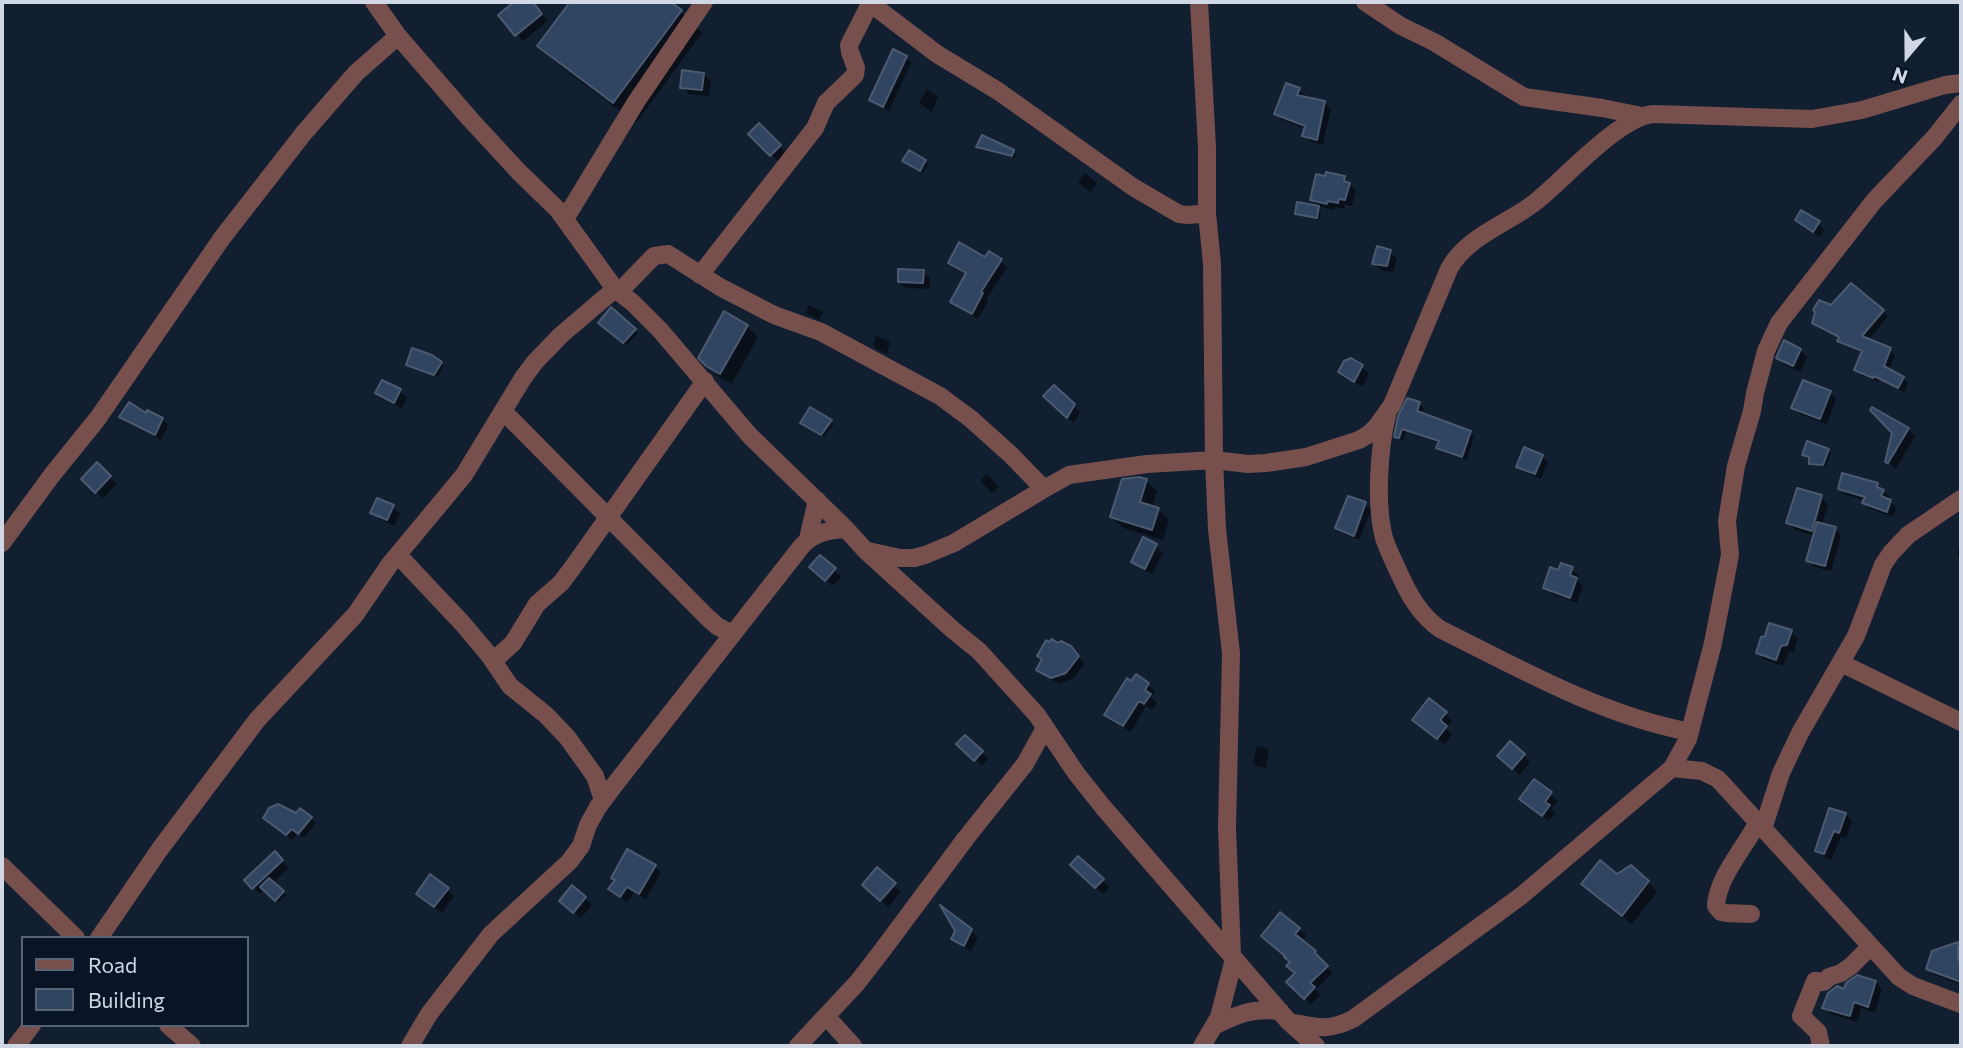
<!DOCTYPE html>
<style>
body{margin:0}
#map{position:relative;width:1963px;height:1048px;overflow:hidden;background:#121f31;font-family:Commissioner,sans-serif}
canvas{display:block}
.frame{position:absolute;inset:0;border:4px solid #cfd8e4;pointer-events:none}
.legend{position:absolute;left:21px;top:936px;width:228px;height:91px;box-sizing:border-box;background:#091527;border:2px solid #586373;margin:0;padding:9px 12px;list-style:none;font-size:21px;color:#cfd8e4}
.legend li{display:flex;align-items:center;gap:14px;height:35px}
.legend b{width:35px;border:2px solid #586373}
.north{position:absolute;left:1872px;top:21px;width:70px;height:70px;-webkit-text-stroke:5px #091527;paint-order:stroke;rotate:200deg;font-size:19px;font-weight:700;line-height:28px;text-align:center;color:#cfd8e4}
.north::after{content:'';display:block;margin:auto;width:24px;height:32px;background:#cfd8e4;clip-path:polygon(50% 0,100% 100%,50% 72%,0 100%)}
</style>
<div id="map">
<canvas width="1963" height="1048"></canvas>
<div class="frame"></div>
<ul class="legend">
<li><b style="height:9px;background:#77504e"></b>Road</li>
<li><b style="height:19px;background:#304562"></b>Building</li>
</ul>
<div class="north">N</div>
</div>
<script>
const ctx = document.querySelector('canvas').getContext('2d');
ctx.lineJoin = 'round';
function fill(path, color) { ctx.fillStyle = color; ctx.fill(path, 'evenodd'); }
function strokePath(path, color, width, dash) { ctx.strokeStyle = color; ctx.lineWidth = width; ctx.lineCap = dash ? 'butt' : 'round'; ctx.setLineDash(dash || []); ctx.stroke(path); }
fill(new Path2D(`
 M517,2H532L548,21L523,41L500,15Z
 M572,2H667L681,12L702,33L636,123L561,67L539,46Z
 M906,57L911,63L889,111L876,105L871,100Z
 M704,74L711,81L709,96L689,94L682,87Z
 M927,89L938,97L932,112L919,103Z
 M1299,90L1305,96V98L1324,103L1331,109L1323,145L1311,142L1304,136L1306,129L1282,120L1276,114Z
 M759,126L787,153L778,161L751,134Z
 M978,147L1013,152L1016,155L1015,158L981,150Z
 M905,161H925L928,164L923,173Z
 M1085,173L1097,183L1090,192L1078,182Z
 M1344,178L1356,191L1352,206L1345,205L1344,209L1335,207L1334,210L1319,206L1312,199Z
 M1318,208L1321,211L1319,220L1300,216L1297,213Z
 M1797,220L1818,223L1825,230L1820,237L1804,227Z
 M1390,252L1397,259L1393,272L1381,270L1374,263Z
 M986,259L1000,261L1007,267L987,299L988,301L978,319L958,308L952,301L967,275L956,269L950,263Z
 M923,271L930,278V289L906,288L899,282Z
 M809,305L823,312L819,320L806,313Z
 M1832,307L1883,311L1888,316L1868,341L1890,350L1895,355L1889,371L1903,378L1908,384L1904,392L1879,380V382L1861,375L1856,369L1862,353L1845,346L1839,341L1840,339L1820,329L1814,323Z
 M612,310L638,333L627,345L604,326Z
 M747,326L758,337L732,384L719,377L707,365Z
 M876,336L887,340L890,343L887,354L873,346Z
 M1800,350L1807,357L1800,372L1785,365L1778,358Z
 M432,357L444,366L437,377L411,368L408,365Z
 M1351,360L1362,367L1369,374L1362,387L1347,378L1340,372Z
 M383,382L400,391L407,398L402,408L384,400L377,393Z
 M1054,387L1080,412L1074,423L1046,396Z
 M1830,393L1836,399L1827,424L1800,414L1793,407Z
 M1419,404L1424,408L1421,414L1470,432L1474,436L1467,460L1442,452L1438,448L1440,443L1406,432L1403,441L1396,436Z
 M810,409L834,424L824,437L805,425Z
 M147,416L162,419L168,425L161,440L127,423L121,417Z
 M1908,429L1915,436L1896,469L1887,462Z
 M1828,450L1831,453L1826,467L1814,466L1811,463V459L1804,455Z
 M1542,456L1548,462L1541,479L1524,472L1518,466Z
 M98,465L117,484L103,498L83,479Z
 M987,474L999,487L992,493L980,480Z
 M1844,475L1878,485L1889,497L1888,500L1896,507L1893,517L1870,509L1864,503L1865,500L1846,495L1840,489Z
 M1146,481L1157,491L1152,508L1158,509L1169,520L1163,540L1123,528L1112,517Z
 M1821,497L1828,504L1822,525L1835,529L1841,535L1831,571L1814,567L1808,561L1815,536L1795,530L1788,523Z
 M1365,504L1371,510L1359,540L1343,533L1337,527Z
 M393,507L400,514L394,526L379,519L373,512Z
 M1961,538V558L1957,554Z
 M1156,546L1163,553L1152,574L1140,568L1133,561Z
 M1572,569L1579,576L1577,580L1583,586L1577,603L1552,594L1545,587L1559,572Z
 M834,570L841,577L832,586L818,574Z
 M1791,632L1798,638L1794,652L1788,653L1783,666L1765,660L1758,653Z
 M1078,655L1084,664L1073,679L1059,684L1045,676L1038,670Z
 M1136,676L1155,691L1151,697L1157,703L1152,710L1146,706L1131,732L1113,721L1107,714Z
 M1445,713L1452,720L1446,728L1452,734L1445,744L1422,726Z
 M959,744L981,753L988,759L982,766Z
 M1257,746L1266,748L1269,751L1266,768L1256,766L1253,763Z
 M1524,756L1530,762L1520,775L1506,762Z
 M1534,781L1558,801L1551,809L1555,813L1549,821L1521,799Z
 M1845,814L1852,821L1846,839L1841,837L1831,860L1824,857L1817,850Z
 M296,815L311,818L316,823L304,838L299,833L292,840L270,823Z
 M275,853L289,868L272,883L286,895L279,902L266,889L260,894L247,880Z
 M655,867L661,873L646,899L634,892L627,903L610,889Z
 M877,870L901,892L888,907L871,892Z
 M1079,872L1103,880L1109,887L1103,894Z
 M1616,876L1648,882L1657,892L1632,924L1584,884Z
 M572,887L592,905L581,918L568,907Z
 M447,890L454,896L442,913L425,900Z
 M1281,914L1306,935L1301,941L1321,959L1320,960L1333,973L1315,990L1320,995L1311,1004L1289,982L1297,974L1292,962Z
 M971,931L978,938L971,951L960,946L953,939Z
 M1958,944L1961,947V985L1935,975L1928,968Z
 M1875,982L1882,989L1875,1013L1861,1008L1857,1022L1831,1014L1824,1007L1846,991Z`), '#0007');
const building = new Path2D(`
 M514,2H533L542,14L515,36L498,15Z
 M570,2H670L682,10L613,103L537,46Z
 M893,49L907,56L883,107L869,100Z
 M682,70L704,73L702,90L680,88Z
 M1286,83L1300,88L1297,95L1325,101L1317,140L1302,136L1305,126L1274,114Z
 M759,123L781,145L770,156L748,134Z
 M982,135L1014,150L1012,156L976,147Z
 M909,150L926,160L920,171L902,161Z
 M1326,172L1345,176L1344,181L1350,183L1345,200L1339,199L1338,203L1328,201L1327,204L1310,200L1316,174L1325,176Z
 M1297,202L1319,206L1317,218L1295,214Z
 M1801,210L1820,221L1813,232L1795,220Z
 M959,242L985,257L989,251L1002,259L981,292L983,293L972,314L950,302L966,273L948,263Z
 M1377,246L1391,250L1387,266L1372,264Z
 M898,269L924,270L923,283L898,282Z
 M1851,283L1884,310L1862,336L1891,348L1884,366L1904,377L1898,388L1874,376L1873,378L1854,370L1862,351L1837,341L1839,337L1812,323L1815,312L1813,310L1819,300L1831,305Z
 M611,307L636,329L623,343L598,323Z
 M724,311L748,325L720,374L706,366L698,358Z
 M1784,340L1801,349L1793,366L1776,358Z
 M412,348L432,355L442,362L434,375L406,365Z
 M1351,358L1363,365L1354,382L1338,372L1344,361Z
 M382,380L401,389L394,403L375,393Z
 M1803,380L1831,391L1820,419L1791,408Z
 M1054,385L1075,404L1067,418L1043,396Z
 M1407,398L1420,402L1417,411L1471,431L1462,457L1436,448L1439,441L1402,429L1399,438L1394,437L1398,416Z
 M129,402L146,413L147,410L163,418L155,435L119,417Z
 M810,407L832,420L821,435L800,423Z
 M1872,407L1909,428L1888,463L1885,462L1892,433L1870,410Z
 M1807,441L1829,449L1823,465L1809,464V457L1802,455Z
 M1524,447L1543,455L1535,474L1516,467Z
 M97,462L111,476L95,493L81,479Z
 M1842,473L1878,483L1877,487L1884,490L1881,496L1891,500L1887,512L1862,503L1865,497L1838,489Z
 M1139,477L1147,479L1140,502L1159,508L1152,530L1110,517L1122,479Z
 M1797,488L1822,495L1812,531L1786,523Z
 M1348,496L1366,502L1354,536L1335,528Z
 M377,498L394,505L387,520L370,513Z
 M1817,522L1836,527L1825,566L1806,561Z
 M1143,537L1157,544L1145,569L1131,562Z
 M820,555L836,568L825,581L809,567Z
 M1561,563L1573,567L1570,575L1577,578L1570,598L1543,588L1550,567L1558,570Z
 M1769,623L1792,630L1787,645L1781,646L1776,660L1756,653L1761,637L1765,636Z
 M1052,639L1058,643L1061,641L1071,646L1079,656L1066,673L1051,678L1036,670L1042,659L1037,656L1046,640L1049,642Z
 M1136,674L1149,683L1145,690L1151,694L1144,704L1139,701L1123,726L1104,715L1127,678L1131,681Z
 M1429,698L1447,712L1440,720L1447,726L1437,739L1412,720Z
 M965,735L983,751L974,761L956,744Z
 M1510,741L1525,754L1512,769L1497,756Z
 M1534,779L1552,792L1545,802L1550,805L1542,816L1519,799Z
 M278,804L296,813L300,808L312,817L298,834L292,829L286,835L263,818L269,808Z
 M1829,808L1846,813L1839,833L1834,831L1824,854L1815,851Z
 M627,849L656,865L639,894L627,887L620,897L608,889L615,880L611,878Z
 M275,851L283,860L252,889L244,880Z
 M1078,856L1104,879L1095,888L1070,865Z
 M1600,860L1617,874L1631,865L1649,881L1622,916L1581,884Z
 M877,867L896,883L880,901L862,885Z
 M430,874L449,888L434,907L416,894Z
 M269,878L284,891L275,901L260,887Z
 M572,885L586,897L573,913L559,901Z
 M940,905L972,929L964,946L951,939L955,931Z
 M1280,912L1300,928L1295,934L1316,951L1315,953L1328,966L1310,983L1315,987L1304,999L1286,982L1295,973L1286,966L1290,962L1284,957L1285,956L1261,936Z
 M1958,942V960L1961,961V982L1926,969L1932,951Z
 M1857,975L1876,981L1868,1007L1854,1002L1850,1016L1822,1008L1828,993L1837,986L1844,989L1846,983Z`);
fill(building, '#304562');
strokePath(building, '#4b5a70', 2);
strokePath(new Path2D(`
 M374,2L398,36L470,119L519,172L558,210L615,289L633,303L660,330L750,436L846,529L865,550L953,630L979,651L1037,715L1076,773L1103,807L1289,1022L1316,1046
 M1199,2L1207,147V213L1212,264L1214,460L1217,529L1231,653L1227,828L1232,955
 M1365,2L1401,26L1434,42L1524,97L1602,108L1642,116
 M870,3L937,54L998,91L1133,187L1179,214L1189,215L1207,213
 M565,219L636,102L704,2
 M700,275L815,128L826,103L855,75L856,68L850,52L849,45L871,2
 M619,292L654,256L668,254L720,287L774,315L821,332L940,396L971,419L1011,455L1044,489
 M503,411L707,617L717,626L732,634
 M1387,415C1379,449 1375,504 1384,538C1388,550 1394,562 1399,573C1409,595 1420,615 1440,629C1520,669 1601,715 1690,732
 M808,539L817,500
 M2,543L52,475L98,418L222,238L303,134L356,73L398,36
 M868,551L900,558H914L925,555L954,543L1044,489L1069,475L1147,464L1214,460L1248,464L1266,463L1306,457L1359,440L1369,434L1377,426L1392,405L1449,269C1466,237 1507,224 1534,203C1563,181 1619,116 1654,114L1812,119L1862,110L1945,85L1961,83
 M398,555L463,624L489,655L510,686L546,715L567,737L595,776L603,800
 M493,661L513,643L537,604L561,583L573,567L705,381
 M1841,663L1961,722
 M1672,768L1702,771L1718,779L1899,977L1913,986L1961,1004
 M1763,829L1781,773L1800,733L1856,636L1883,565L1891,553L1908,535L1961,499
 M2,866L76,938
 M1751,914L1726,913L1721,912L1716,906C1717,878 1745,847 1758,822
 M99,938L160,849L257,720L355,615L390,564L464,475L523,378L535,362L561,335L615,289
 M826,1016L853,1046
 M1289,1022C1317,1027 1326,1032 1353,1019L1521,896L1672,768L1688,739L1713,643L1730,555L1727,521L1736,466L1752,411L1755,393L1766,351L1779,323L1874,201L1934,138L1961,104
 M168,1025L192,1046
 M1214,1026C1238,1014 1252,1008 1280,1011
 M16,1046L32,1025
 M410,1046L429,1014L491,934L569,862L581,846L588,825L598,807L616,783L801,547C813,533 828,530 846,529
 M798,1046L857,983L881,952L966,838L1025,764L1045,728
 M1202,1046L1219,1017L1234,959
 M1821,1046L1818,1032L1801,1016L1815,981L1824,982L1829,977L1841,973L1851,966L1871,946`), '#77504e', 18);
</script>
